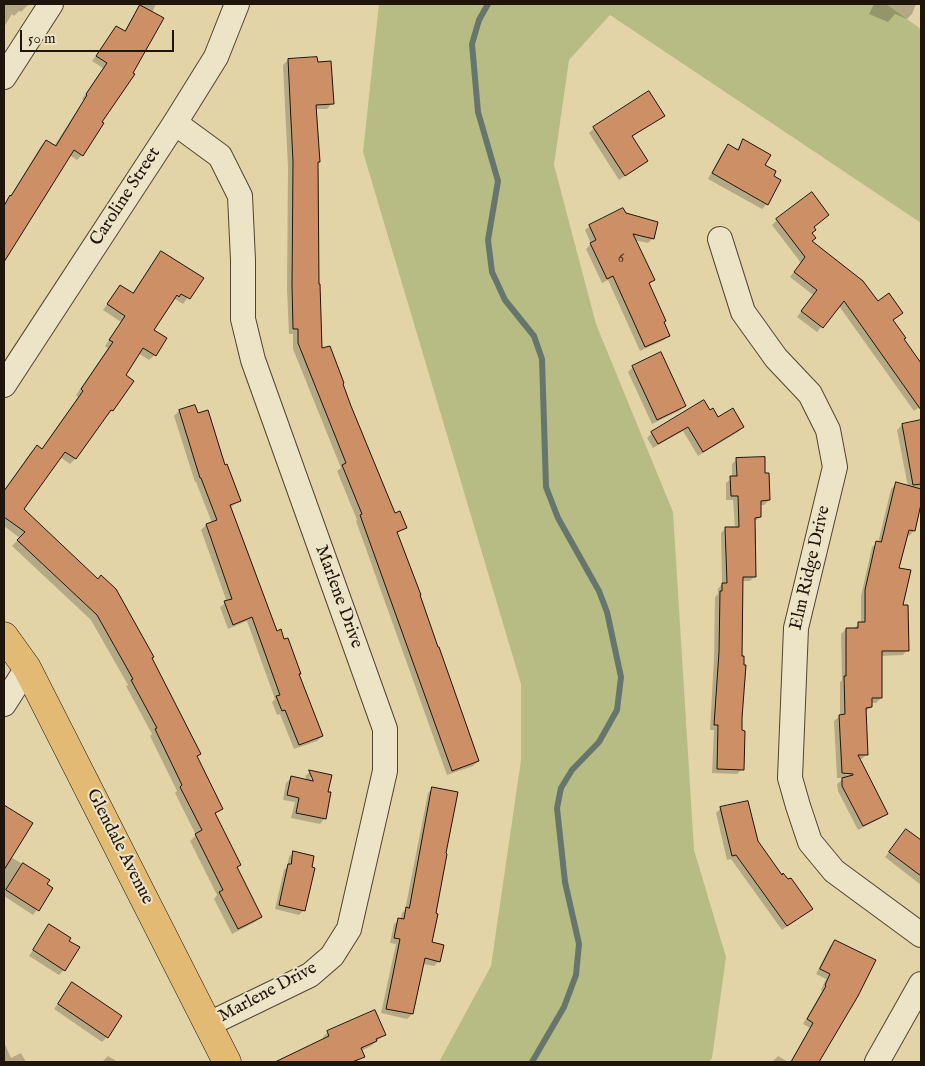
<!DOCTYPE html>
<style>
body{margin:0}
#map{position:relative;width:925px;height:1066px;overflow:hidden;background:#e3d4a7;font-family:"IM FELL English",serif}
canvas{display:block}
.frame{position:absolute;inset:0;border:5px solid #1f150b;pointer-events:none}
.scale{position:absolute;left:20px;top:30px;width:154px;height:22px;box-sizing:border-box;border:2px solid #1f150b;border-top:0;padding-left:6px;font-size:15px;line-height:18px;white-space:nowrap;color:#1f150b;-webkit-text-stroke:4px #ede3c6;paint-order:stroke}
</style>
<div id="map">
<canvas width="925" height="1066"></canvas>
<div class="frame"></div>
<div class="scale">50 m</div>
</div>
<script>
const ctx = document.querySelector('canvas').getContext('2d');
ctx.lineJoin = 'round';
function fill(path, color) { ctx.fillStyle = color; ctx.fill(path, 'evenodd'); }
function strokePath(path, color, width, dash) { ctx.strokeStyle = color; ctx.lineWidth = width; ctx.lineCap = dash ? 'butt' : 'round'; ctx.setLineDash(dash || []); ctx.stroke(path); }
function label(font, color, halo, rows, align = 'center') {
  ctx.font = font + ' "IM FELL English",serif'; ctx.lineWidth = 4; ctx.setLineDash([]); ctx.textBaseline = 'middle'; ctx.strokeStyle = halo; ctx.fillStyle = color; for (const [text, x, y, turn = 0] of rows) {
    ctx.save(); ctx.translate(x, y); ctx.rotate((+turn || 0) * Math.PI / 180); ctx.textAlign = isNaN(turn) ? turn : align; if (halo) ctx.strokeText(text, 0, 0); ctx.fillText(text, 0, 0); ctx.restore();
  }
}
fill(new Path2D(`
 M379,4H886L921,29V223L610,15L569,60L554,165L596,324L673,512L694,850L726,957L712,1058L709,1062H439L491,966L521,760V684L363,152Z`), '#b7bc84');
fill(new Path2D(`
 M4,4H29L21,12L19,11L14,16L12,14L4,27Z
 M140,4H156L101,122L82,155L77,160L69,155L4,257V204L10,197L41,146L46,141L54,146L84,100L82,99L103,68L92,61L116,28L124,32Z
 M874,4H916L912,14L907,19L895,14L888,22L869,14Z
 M288,60L332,103L327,109H315L319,162L317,164V285L321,350L341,384L394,515L405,528L396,534L478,761L473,766L447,775L356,521L357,520L337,471L341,468L293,349V334H289L287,290L288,168L283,65Z
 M663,116L632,137L647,161L619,180L589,133L594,128Z
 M744,141L764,166L767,204L762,209L708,179L723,151L728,146L736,150Z
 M622,210L653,238L648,243L634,240L653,280L648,285L668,335L664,340L640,351L608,280L602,283L586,249L591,244L585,230L590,226Z
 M777,220L813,228L810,242L878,302L901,313L892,321L903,339L921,365V406L914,411L839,306L817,332L797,317L813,295L790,277L801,263L772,225Z
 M161,252L202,278L183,304L175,299L173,302L153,330L155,355L149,360L138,353L124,376L112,410L107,416L105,415L75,459L70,464L60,457L23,509L151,659L199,754L196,757L222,809L214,815L239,865L236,868L261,917L255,922L232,934L214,899L217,895L190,841L196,835L175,793L177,791L150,736L152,734L126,686L128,685L91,620L12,546L20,538L4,526V488L5,489L31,452L37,447L41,450L78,397L76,395L108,348L105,346L121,322L103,310L120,286L132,294L156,258Z
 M633,367L684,406L679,411L652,424L628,372Z
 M179,411L224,466L239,501L230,508L276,632L300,673L298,675L322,736L317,741L294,749L280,714L277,715L272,702L275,699L247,621L228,629L220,607L227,602L201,530L206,525L212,523L196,482H195L174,416Z
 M709,411L718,419L743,427L738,432L698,456L683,431L653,448L647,438L652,433Z
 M921,421V499L914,531L909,536L906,535L898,569L907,650L903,655L880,656L881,698L876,703H871V707L865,712L867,754L862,759H858L886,813L881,818L858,830L838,791L837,784L844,778H837L834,721L840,716V682L842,680L841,634L846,629H853L859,624H861V596L872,547L878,543L891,489L896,484L908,487L897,430L902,425Z
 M737,459L764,475L769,500L764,505H760V517L754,522L755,576L750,581H742V769L737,774L712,773L714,730H710L714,658L715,597L718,594V589L722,584L721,533L726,528H735L733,500H726V483L732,478V464Z
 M310,772L327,793H330L324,819L320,824L291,818L295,802L283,800L286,783L291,778L307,781L305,776ZM310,777H313L315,787Z
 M433,788L444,854L430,943L439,961L434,966L423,964L412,1014L407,1019L381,1013L396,944L390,943L394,924L400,920L402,913L405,910L428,793Z
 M4,807L31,823L11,857L48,880L45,884L52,889L33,915L4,896Z
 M721,808L756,841L806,913L782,930L731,859L727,860L716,813Z
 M906,830L921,842V885L885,857Z
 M294,852L304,910L299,915L275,909L284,870L287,867L289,857Z
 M49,926L68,941L64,970L59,975L29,956Z
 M835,942L857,995L818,1062H790L810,1028L803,1024L822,991L821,990L826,979L816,974L830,946Z
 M72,984L107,1037L102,1042L54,1009Z
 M328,1032L385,1034L371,1046L361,1051L363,1056L356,1062H288L287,1060L324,1040L323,1037Z
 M4,1042L11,1058L21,1053L26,1062H4Z
 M108,1056L118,1062H102Z
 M778,1056L788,1062H772Z`), '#0003');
strokePath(new Path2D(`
 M488,4L479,20L472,44L478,112L498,181L488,240L492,272L505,300L534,336L542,359L546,487L558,518L599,591L607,612L621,677L617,710L599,742L572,770L561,788L557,808L565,882L579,944L576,975L564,1007L532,1062`), '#66766d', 6);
const building = new Path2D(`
 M140,5L164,18L133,73L135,74L102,122L104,123L83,156L74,150L4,262V206L10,195L11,196L46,140L56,146L87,95L86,94L107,63L96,56L116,26L125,31Z
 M317,57L318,62L331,61L334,104L316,105L320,162H318L319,284H320L322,348L330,346L344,383L343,384L351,406L395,513L400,511L407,528L397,532L421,595H420L438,647H439L479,761L452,771L360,515L362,514L342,465L346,463L298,343V329H293L292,285L293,162L288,59Z
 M649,91L665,116L632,136L648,161L625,176L593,127Z
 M743,139L771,155L765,165L776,171L774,176L781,180L768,205L712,173L728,144L738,150Z
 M812,192L829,215L814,227L816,230L812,233L816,238L812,241L863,281L878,301L889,293L903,313L893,320L906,338L904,339L921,363V410L844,301L823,328L801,311L817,290L794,272L805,257L776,219Z
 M623,208L626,213L658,222L654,239L633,234L655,280L649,283L666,321L664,322L670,336L645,347L613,276L607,279L590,243L596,240L589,225Z
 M161,251L204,278L190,299L181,294L179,297L177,295L154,330L167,338L156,356L143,348L126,375L134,381L113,411L111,410L76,459L65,452L24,509L98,579L101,575L116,589L154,657L152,658L201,754L197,756L223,809L215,813L241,865L237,867L262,917L238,929L219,892L223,890L195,834L202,830L180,787L182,785L155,729L157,728L131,680L133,679L97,615L17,540L25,532L4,517V491L37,445L42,449L83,391L81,389L113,342L109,340L125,316L107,304L120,285L133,293Z
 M661,352L686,406L657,420L632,366Z
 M704,400L710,410L713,408L718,417L733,408L744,427L703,452L688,427L658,444L651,432Z
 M195,405L198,413L208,410L225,465L227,464L241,501L230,505L277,631L281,629L284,639L288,638L301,674H299L323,736L299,745L285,710L282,711L276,696L280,695L252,617L233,625L224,601L232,599L206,524L217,520L201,478H200L179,410Z
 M921,420V484L913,485L902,424Z
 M765,457V473H769L770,500L761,501V517L755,518L756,577H743L742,656H744V665H746L742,718V730L745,731L744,770L717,769L718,725H714L719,652L720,591H722V583H727L725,527H739L738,496H731L730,476H737L736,458Z
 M896,482L921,489V504L915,531L909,530L899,568L911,570L903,605H908L909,651H882V698H872V707L866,708L868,755H858L888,814L863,826L842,786V778L853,775V774L842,773L839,715L845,714L844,676H846V628H858V622H865V590L876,541L881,542Z
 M309,770L332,775L328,792H331L326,819L296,813L299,798L287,795L291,776L313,781Z
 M432,787L458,792L446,853L447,854L436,913L438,914L432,942L444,945L440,962L425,958L413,1014L386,1009L400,939L394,938L398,918L404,919L406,907L409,908Z
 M748,801L758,841L782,875L783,873L788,879L791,878L813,909L787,926L736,855L732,856L720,807Z
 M4,805L33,823L4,870Z
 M906,829L921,840V876L889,852Z
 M293,851L314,856L312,867L315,868L305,911L279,905L288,864H291Z
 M23,863L50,880L47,884L53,888L39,911L6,890Z
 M49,924L71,938L69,941L80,947L65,971L33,950Z
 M835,940L876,960L858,996L819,1062H791L813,1023L807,1019L826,986L825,985L830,974L820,969Z
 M72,982L122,1016L108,1038L58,1004Z
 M375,1010L386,1035L376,1039L377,1041L361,1048L365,1057L352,1062H275L329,1036L327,1031Z`);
fill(building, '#cd8f66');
strokePath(building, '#1f150b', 1);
const minor = new Path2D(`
 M4,77L51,4
 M175,123L220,156L240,196L243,260V319L253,360L385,729V771L349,929L332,956L310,975L209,1024
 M720,239L743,312L776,358L810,394L828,430L835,467L796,628L790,778L798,806L810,842L834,871L921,935
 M4,385L175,123L216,57L237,4
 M4,704L27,668
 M877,1062L921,984`);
const major = new Path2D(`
 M4,636L27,668L227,1062`);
strokePath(minor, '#504532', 26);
strokePath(major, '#1f150b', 29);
strokePath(minor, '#ede3c6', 24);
strokePath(major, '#e2ba74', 28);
label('15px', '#4a3422', null, [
 ["6",621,259]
]);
label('18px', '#1f150b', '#ede3c6', [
 ["Caroline Street",126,197,-57],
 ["Elm Ridge Drive",811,568,-77],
 ["Marlene Drive",338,597,70],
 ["Glendale Avenue",119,847,63],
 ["Marlene Drive",268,993,-28]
]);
</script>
